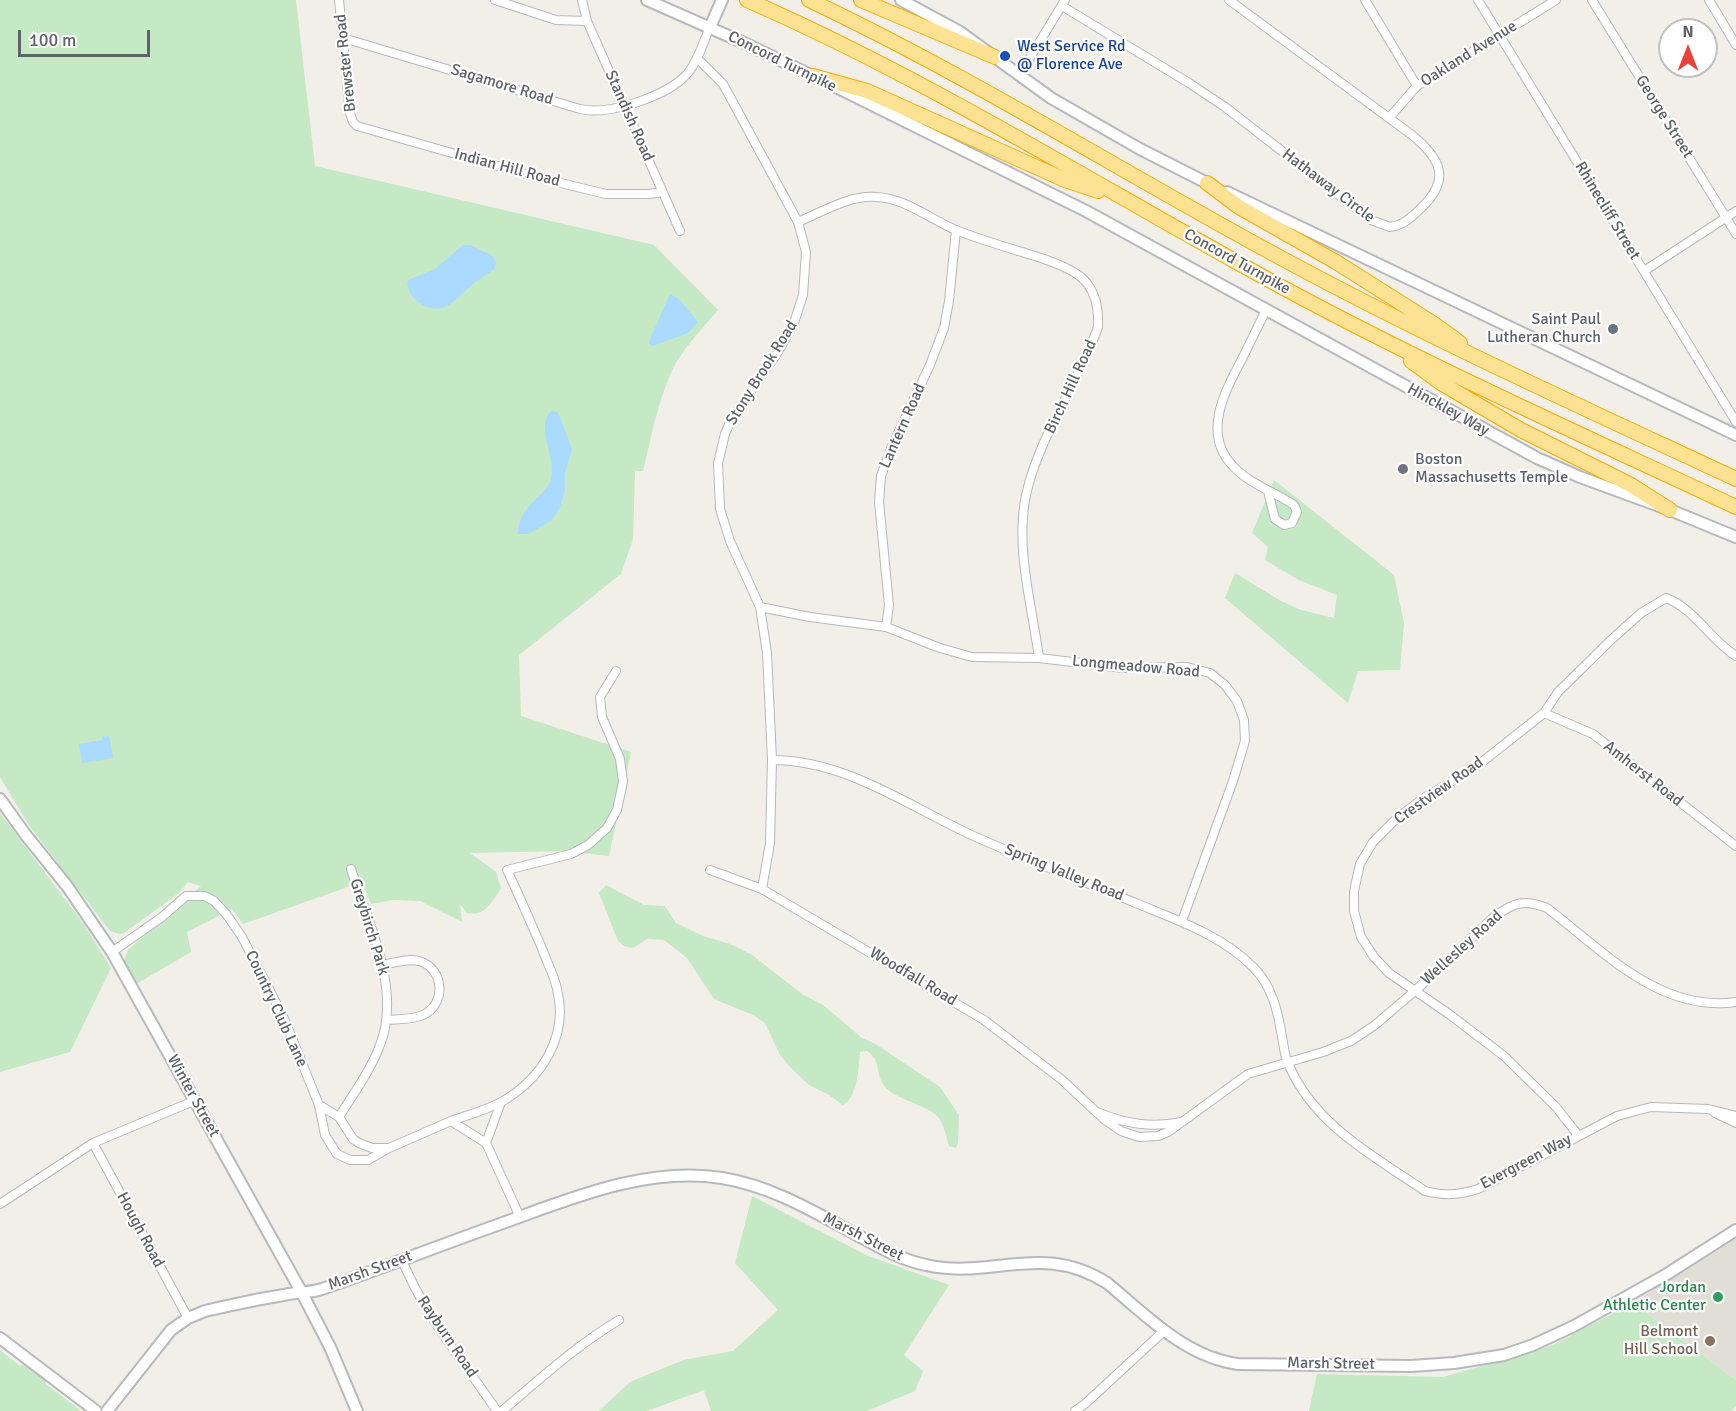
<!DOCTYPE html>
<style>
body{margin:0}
#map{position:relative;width:1736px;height:1411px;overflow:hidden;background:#f1efe8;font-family:Signika,sans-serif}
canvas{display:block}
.north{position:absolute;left:1658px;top:18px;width:60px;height:60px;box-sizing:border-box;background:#fff;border:2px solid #bfc1c3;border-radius:50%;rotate:0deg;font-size:16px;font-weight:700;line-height:24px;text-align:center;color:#5f6368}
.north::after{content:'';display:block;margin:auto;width:21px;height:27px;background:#ea4335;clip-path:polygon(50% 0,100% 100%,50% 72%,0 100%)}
.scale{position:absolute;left:18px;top:30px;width:132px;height:27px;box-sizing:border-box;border:3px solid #5f6368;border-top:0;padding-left:8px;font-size:18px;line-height:21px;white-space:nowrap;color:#5f6368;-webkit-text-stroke:4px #fff;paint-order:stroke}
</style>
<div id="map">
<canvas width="1736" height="1411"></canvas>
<div class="north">N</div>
<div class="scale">100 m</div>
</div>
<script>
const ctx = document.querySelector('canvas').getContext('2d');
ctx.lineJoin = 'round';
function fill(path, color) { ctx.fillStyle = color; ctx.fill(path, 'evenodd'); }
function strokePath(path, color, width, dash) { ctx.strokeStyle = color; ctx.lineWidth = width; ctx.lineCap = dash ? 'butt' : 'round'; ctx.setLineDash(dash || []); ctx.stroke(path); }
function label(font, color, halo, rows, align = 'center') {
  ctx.font = font + ' Signika,sans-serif'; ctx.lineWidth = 4.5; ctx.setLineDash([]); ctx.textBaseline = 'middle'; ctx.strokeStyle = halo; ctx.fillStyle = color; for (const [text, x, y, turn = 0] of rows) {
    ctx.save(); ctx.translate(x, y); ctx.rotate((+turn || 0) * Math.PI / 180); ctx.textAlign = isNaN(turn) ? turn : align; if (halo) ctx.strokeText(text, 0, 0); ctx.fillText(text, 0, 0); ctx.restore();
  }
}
fill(new Path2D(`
 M1736,1236V1380L1633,1303Z`), '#e1ded6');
fill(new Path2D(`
 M0,0H296L315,166L654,245L718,310C701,330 681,350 671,373C657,404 651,439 643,471H635L633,539L621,574L519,655L521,716L631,752L609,856L564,851L470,853L496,872L501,888C492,902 485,917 467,913L460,904L462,922L420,901L393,900L371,904L362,882L243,924L232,909L187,932L191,952L136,984L124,962L128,950L201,886L188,882L179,893L124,933L120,934L110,931L28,824L0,777Z
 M1274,480L1394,575L1404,623L1400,670L1358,671L1348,703L1225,598L1235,573L1281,601L1301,610L1334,618L1337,595L1299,580L1265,560L1268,547L1252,533Z
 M0,813L83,923L111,968L70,1052L0,1072Z
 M606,885L644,905L665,906L676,923L703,936L730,944L752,955L802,994L823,1005L862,1038L874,1043L940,1087L959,1115L958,1143L956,1148L949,1146C946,1136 944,1122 936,1115C923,1104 891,1098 883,1084C875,1071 882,1062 867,1051L860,1052C859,1067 857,1098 843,1105L829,1095L809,1085L789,1066L780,1055L765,1023L755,1016L714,999L687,958L664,940L647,939L633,948L624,946L618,941L599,893Z
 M752,1196L866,1255L949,1285L904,1355L923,1371L915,1391L867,1411H711L704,1390L647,1411H599L630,1382L683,1360L733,1351L778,1310L735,1263Z
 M1633,1303L1736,1380V1406L1731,1411H1309L1317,1374L1443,1377L1551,1346Z
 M0,1350L20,1366L34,1359L45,1368L46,1384L81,1411H0Z`), '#c5e8c5');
fill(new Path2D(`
 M463,245H470L493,256L496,263L494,269C488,274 481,278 474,283C456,298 443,321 417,301C411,296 406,288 408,280L435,269Z
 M670,294L679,299L698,322L688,333L652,346L649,344L651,337Z
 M551,411L558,412L572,449L565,473V490L560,507L552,520L528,534H518C518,505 544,499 551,479C557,458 535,429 551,411Z
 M109,736L113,758L82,763L79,744L102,740V737Z`), '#aadaff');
const street = new Path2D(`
 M339,0L350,113L353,122L357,126L540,178L606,194H649L662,192
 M495,0L556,20L587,21
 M582,0L587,21L680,231
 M1365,0L1417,86
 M1478,0L1736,422
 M1592,0L1736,234
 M1709,0L1736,45
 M1062,6L1189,83L1225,107L1371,220L1390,227C1404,225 1412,217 1421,208C1452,179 1440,158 1412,135L1229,0
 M343,38L580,109C608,116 668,96 687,74C698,61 703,43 710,27
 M697,58L723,84L798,222L806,252L803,295L793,326L776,355L731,420L725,434L718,463L720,509L730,541L760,607L767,653L772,760L770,843L762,889
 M1028,61L1065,0
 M1389,118L1417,86L1556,0
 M798,222C822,212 849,195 876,197C905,198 930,219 956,230C981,240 1009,248 1035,256C1050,261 1068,267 1081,277C1096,290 1099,308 1098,327C1078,384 1039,436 1026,495C1015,548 1032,605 1039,658
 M1644,271L1736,211
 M1266,310C1258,326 1250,343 1242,359C1225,391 1202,433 1232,465C1249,484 1273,491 1294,505L1297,512L1292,523L1284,525L1275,519L1268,491
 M760,607L810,617L886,627L940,648L972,657L1039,658L1123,668L1187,667L1210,673L1225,685L1237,701L1244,720L1245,741L1233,781L1182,921
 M886,627L889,605L879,502L881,476L892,446L930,365L944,328L949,301L956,230
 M1544,713L1593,734L1736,846
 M772,760C848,760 912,809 978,838C1031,861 1085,882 1138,904C1177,920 1223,936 1253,967C1272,985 1278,1012 1282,1037C1284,1045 1284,1055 1288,1063C1313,1124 1373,1156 1425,1191C1444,1196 1459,1195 1478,1189L1617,1116L1651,1107L1708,1109L1736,1116
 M710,870L762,889L984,1020L1061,1079L1105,1120L1121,1131L1139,1137L1158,1136L1168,1132L1182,1122C1151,1128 1126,1124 1097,1112
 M112,952L162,917L186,896H205L214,901L227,915L242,937L283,1016L319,1105L325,1135L337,1154L350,1160H368L389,1148L451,1121L486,1143L520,1217
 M382,965C394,963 407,958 419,961C444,968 447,1004 423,1015C412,1020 398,1019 386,1020
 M319,1105L339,1117L353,1139L359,1143L372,1148H387
 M1715,1113L1736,1123
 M339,1117C353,1094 371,1070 380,1045C402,990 368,922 351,869
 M451,1121C468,1115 487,1110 503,1101C542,1078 569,1036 557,989C554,975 546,960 541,946C530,921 519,895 507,870L571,854L588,845L607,828L617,810L623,782L620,759L602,717L600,697L616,671
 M1182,1122L1248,1074L1323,1052L1351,1041L1375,1025L1416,990L1494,917C1514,902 1524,899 1547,908C1602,950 1660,1013 1736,1002
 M1578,1135L1556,1107L1504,1056L1449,1014L1389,973L1374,957L1361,937L1354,911V891L1360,864L1373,842L1396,819L1424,798L1477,766L1544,713L1558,692L1611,640L1641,613L1666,598C1695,609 1710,640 1736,656
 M93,1143L188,1318
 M486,1143L501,1102
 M0,1204L93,1143L196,1100
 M402,1260C425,1316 463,1361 497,1411
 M502,1411C540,1379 577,1345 619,1320
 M1075,1411L1086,1403L1165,1330`);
const secondary = new Path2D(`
 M647,0L742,42L819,79
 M901,0L960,32L1051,98L1140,149L1213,186
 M710,27L722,0
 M836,87L1086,211L1537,458L1580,477L1670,510L1736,537
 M1227,192L1736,435
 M0,799L25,834L67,886L112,952L302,1293L330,1347L357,1411
 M0,1338L96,1411
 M107,1411L171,1330L188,1318L205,1311C231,1305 258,1299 284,1295C297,1292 309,1293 322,1289C382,1268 441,1245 500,1224C570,1199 646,1166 722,1178C771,1186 813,1211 857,1235C879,1247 901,1260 926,1265C991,1280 1042,1241 1107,1283C1146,1315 1185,1357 1238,1364L1411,1366L1454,1363L1504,1355L1533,1345L1574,1326L1667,1274L1736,1230`);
const highway = new Path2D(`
 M747,0C921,76 1083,177 1249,269C1407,357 1572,430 1736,507
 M809,0C972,77 1125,174 1283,259C1431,339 1584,408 1736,479
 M861,0L995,57
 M813,76L867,91L1065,180L1098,191
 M1207,183L1239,207L1336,262L1434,324L1460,343
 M1411,361L1441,383L1521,430L1631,485L1670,510`);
strokePath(street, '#b5b8bc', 10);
strokePath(secondary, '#b6babf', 14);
strokePath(highway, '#f9ab00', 16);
strokePath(street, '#fff', 8);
strokePath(secondary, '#fff', 10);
strokePath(highway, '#fde293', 14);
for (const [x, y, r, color] of [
 [1005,56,6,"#1a4fb4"],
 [1613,329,6,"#6b7280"],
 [1403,469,6,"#6b7280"],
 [1718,1297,6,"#2e9e5b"],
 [1710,1341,6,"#8d6e63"]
]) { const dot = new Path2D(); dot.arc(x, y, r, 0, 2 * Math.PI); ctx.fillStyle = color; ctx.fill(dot); strokePath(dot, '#fff', 2); }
label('16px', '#164399', '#fff', [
 ["West Service Rd",1017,47],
 ["@ Florence Ave",1017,65]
], 'left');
label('16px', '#5f6368', '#fff', [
 ["Oakland Avenue",1469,54,-32],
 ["Concord Turnpike",782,62,26],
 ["Brewster Road",346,63,-96],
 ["Sagamore Road",502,85,17],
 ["Standish Road",629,116,66],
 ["George Street",1664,117,58],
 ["Indian Hill Road",507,168,15],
 ["Hathaway Circle",1328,186,37],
 ["Rhinecliff Street",1607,211,59],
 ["Concord Turnpike",1237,262,29],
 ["Stony Brook Road",762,373,-58],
 ["Birch Hill Road",1071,387,-65],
 ["Hinckley Way",1448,410,29],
 ["Lantern Road",903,426,-66],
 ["Longmeadow Road",1136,667,5],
 ["Amherst Road",1643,774,38],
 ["Crestview Road",1439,791,-35],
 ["Spring Valley Road",1064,873,22],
 ["Greybirch Park",369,927,73],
 ["Wellesley Road",1462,948,-42],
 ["Woodfall Road",913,977,31],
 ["Country Club Lane",276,1009,65],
 ["Winter Street",193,1096,61],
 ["Evergreen Way",1526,1162,-28],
 ["Hough Road",140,1230,62],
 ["Marsh Street",863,1237,27],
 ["Marsh Street",370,1271,-20],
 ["Rayburn Road",447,1337,56],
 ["Marsh Street",1331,1364,1]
]);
label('16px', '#5b616d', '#fff', [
 ["Saint Paul",1601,320],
 ["Lutheran Church",1601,338],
 ["Boston",1415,460,"left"],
 ["Massachusetts Temple",1415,478,"left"]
], 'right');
label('16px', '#27864d', '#fff', [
 ["Jordan",1706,1288],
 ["Athletic Center",1706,1306]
], 'right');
label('16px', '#785e54', '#fff', [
 ["Belmont",1698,1332],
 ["Hill School",1698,1350]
], 'right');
</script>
